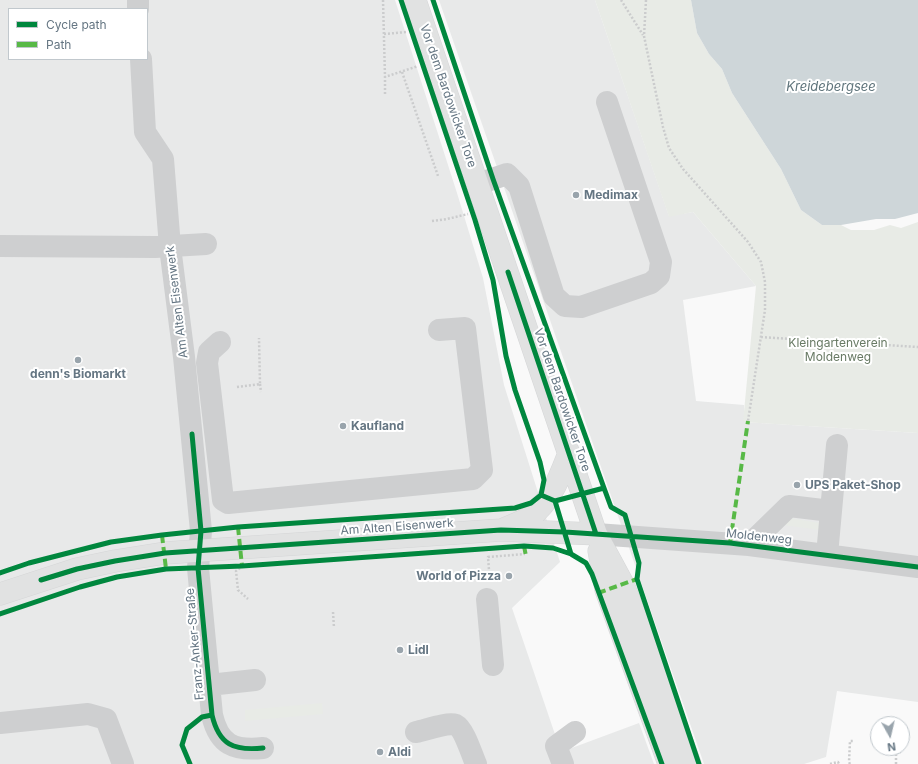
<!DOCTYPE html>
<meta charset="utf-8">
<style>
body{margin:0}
#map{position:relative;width:918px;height:764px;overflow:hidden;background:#f9f9f9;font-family:Inter,sans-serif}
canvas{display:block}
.legend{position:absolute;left:8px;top:8px;width:140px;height:52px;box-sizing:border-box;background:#fff;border:1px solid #c1c8cd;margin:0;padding:5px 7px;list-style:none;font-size:12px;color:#657683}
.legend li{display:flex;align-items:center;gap:8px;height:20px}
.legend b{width:20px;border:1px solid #c1c8cd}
.north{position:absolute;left:870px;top:716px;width:40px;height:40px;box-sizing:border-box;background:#fff;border:1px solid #c1c8cd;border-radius:50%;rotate:172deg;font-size:11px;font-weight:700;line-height:16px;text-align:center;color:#657683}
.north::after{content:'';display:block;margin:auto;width:14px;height:18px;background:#99a4ac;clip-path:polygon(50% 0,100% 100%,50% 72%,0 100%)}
</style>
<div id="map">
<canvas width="918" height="764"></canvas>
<ul class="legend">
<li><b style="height:5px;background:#00873e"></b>Cycle path</li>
<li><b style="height:5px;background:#58b947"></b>Path</li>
</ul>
<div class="north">N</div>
</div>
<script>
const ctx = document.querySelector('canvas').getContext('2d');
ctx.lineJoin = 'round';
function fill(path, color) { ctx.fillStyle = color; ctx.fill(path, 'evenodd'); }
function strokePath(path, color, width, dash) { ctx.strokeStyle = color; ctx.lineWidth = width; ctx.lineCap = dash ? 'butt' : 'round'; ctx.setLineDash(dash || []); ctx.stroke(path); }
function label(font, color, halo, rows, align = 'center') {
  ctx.font = font + ' Inter,sans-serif'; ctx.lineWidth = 4; ctx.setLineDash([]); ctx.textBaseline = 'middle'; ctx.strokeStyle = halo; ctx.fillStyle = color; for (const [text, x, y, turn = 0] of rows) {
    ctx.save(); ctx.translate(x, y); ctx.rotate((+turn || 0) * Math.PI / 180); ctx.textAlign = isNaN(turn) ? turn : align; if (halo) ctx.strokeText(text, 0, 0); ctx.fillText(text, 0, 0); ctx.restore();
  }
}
fill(new Path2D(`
 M0,0H395L457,193L483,278L504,385L560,562L512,608L561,752L639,723L654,764H0ZM9,9H147V59H9Z
 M439,0H595L669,216L693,212L756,286L683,300L696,401L744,405V422L918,433V702L837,691L826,757L804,764H704Z`), '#e8e9e9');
fill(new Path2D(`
 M595,0H691L697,33L709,54L722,69L732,93L781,169L801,210L822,225H841L851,230H874L890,225L901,228L918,222V433L743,422L756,286L693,212L669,217Z
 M784,517L820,523V530L775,524Z
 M322,703L323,714L245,721V710Z`), '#e8ebe6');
fill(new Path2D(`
 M691,0H918V213L895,219H876L841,225H822L801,210L781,169L732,93L722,69L709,54L697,33Z`), '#ced6d9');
const major = new Path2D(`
 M415,0L596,534L623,584L650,654L690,764
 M504,529C512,525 522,522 530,517C551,502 560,476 569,453
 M599,551L606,590L669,764
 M0,594L77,569L115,561L165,553L501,530L596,534`);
strokePath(major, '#d5d6d7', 23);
strokePath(new Path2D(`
 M383,0L385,77
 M621,0L643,35
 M646,0L644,36L663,127L669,148L683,169L748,242L761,262L765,282V310L748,421
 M384,34L407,32
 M402,72L438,176
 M385,94V77L418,66
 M432,221L447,219L468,214
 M761,337L918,347
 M260,384L261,392
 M237,387L260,384L259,338
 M240,568L236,571L238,590L248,599
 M488,581L489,570L488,557L525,554
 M333,612L334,628
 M830,764L838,762L839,764
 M850,764L849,762L850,741H854
 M896,764V752H901`), '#cbcccd', 2.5, [2, 2]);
strokePath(new Path2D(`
 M138,0V9
 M141,59L145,132L163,159L170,247L184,357L201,531L198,568L212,715C219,745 234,751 263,748
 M478,184L507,174L519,186L554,296L565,306L581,307L651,283L659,276L661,262L607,102
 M0,246L155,247L206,244
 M220,342L209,352L207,363L223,500L228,503L473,479L482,470L465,328L439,330
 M596,534L749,545L918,567
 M749,545L789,506L831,511
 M827,555L837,445
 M487,599L493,665
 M209,685L255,680
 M0,723L88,714L106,719L123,764
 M416,732C426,730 447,722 456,725C464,729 472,755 476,764
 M563,764L556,746L575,732`), '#cecfd0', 22);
strokePath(major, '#e1e2e2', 22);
strokePath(new Path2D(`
 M238,527L242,566
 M162,535L166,569
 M730,543L748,421
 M524,546L526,556
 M598,593L637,579`), '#58b947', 4, [8, 4]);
strokePath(new Path2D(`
 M433,0L493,179L604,488L611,507L625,515L639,563L637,579L699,764
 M508,272L596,534
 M192,434L201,531L198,568L212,715C219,745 234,751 263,748
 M541,495L555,501L604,488
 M555,501L571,554L586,563L592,574L662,764
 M0,573L29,563L111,542L162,535L238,527L515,508L531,503L541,495L544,480L540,462L515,390L506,356L493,280L475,220L401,0
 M41,580L77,569L115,561L165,553L501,530L565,532L730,543L918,567
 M0,614L80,587L117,577L166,569L242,566L524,546L553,548L571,554
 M190,764L182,745L187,729L202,717L212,715`), '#00873e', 5);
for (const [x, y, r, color] of [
 [576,195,4,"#99a4ac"],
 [78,360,4,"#99a4ac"],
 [343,426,4,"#99a4ac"],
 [797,485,4,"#99a4ac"],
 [509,576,4,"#99a4ac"],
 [400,650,4,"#99a4ac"],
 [380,752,4,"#99a4ac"]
]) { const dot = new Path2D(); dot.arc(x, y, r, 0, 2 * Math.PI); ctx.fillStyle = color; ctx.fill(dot); strokePath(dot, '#fff', 1.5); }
label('12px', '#657683', '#fff', [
 ["Vor dem Bardowicker Tore",448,96,71],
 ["Am Alten Eisenwerk",177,302,-97],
 ["Vor dem Bardowicker Tore",562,400,71],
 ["Am Alten Eisenwerk",397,527,-4],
 ["Moldenweg",759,537,6],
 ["Franz-Anker-Straße",195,644,-95]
]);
label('bold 12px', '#657683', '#fff', [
 ["Medimax",584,195],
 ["denn's Biomarkt",78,374,"center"],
 ["Kaufland",351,426],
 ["UPS Paket-Shop",805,485],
 ["World of Pizza",501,576,"right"],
 ["Lidl",408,650],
 ["Aldi",388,752]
], 'left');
label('12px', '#687a64', '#fff', [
 ["Kleingartenverein",838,343],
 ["Moldenweg",838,357]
]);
label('italic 13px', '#60757c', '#fff', [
 ["Kreidebergsee",831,87]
]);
</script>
